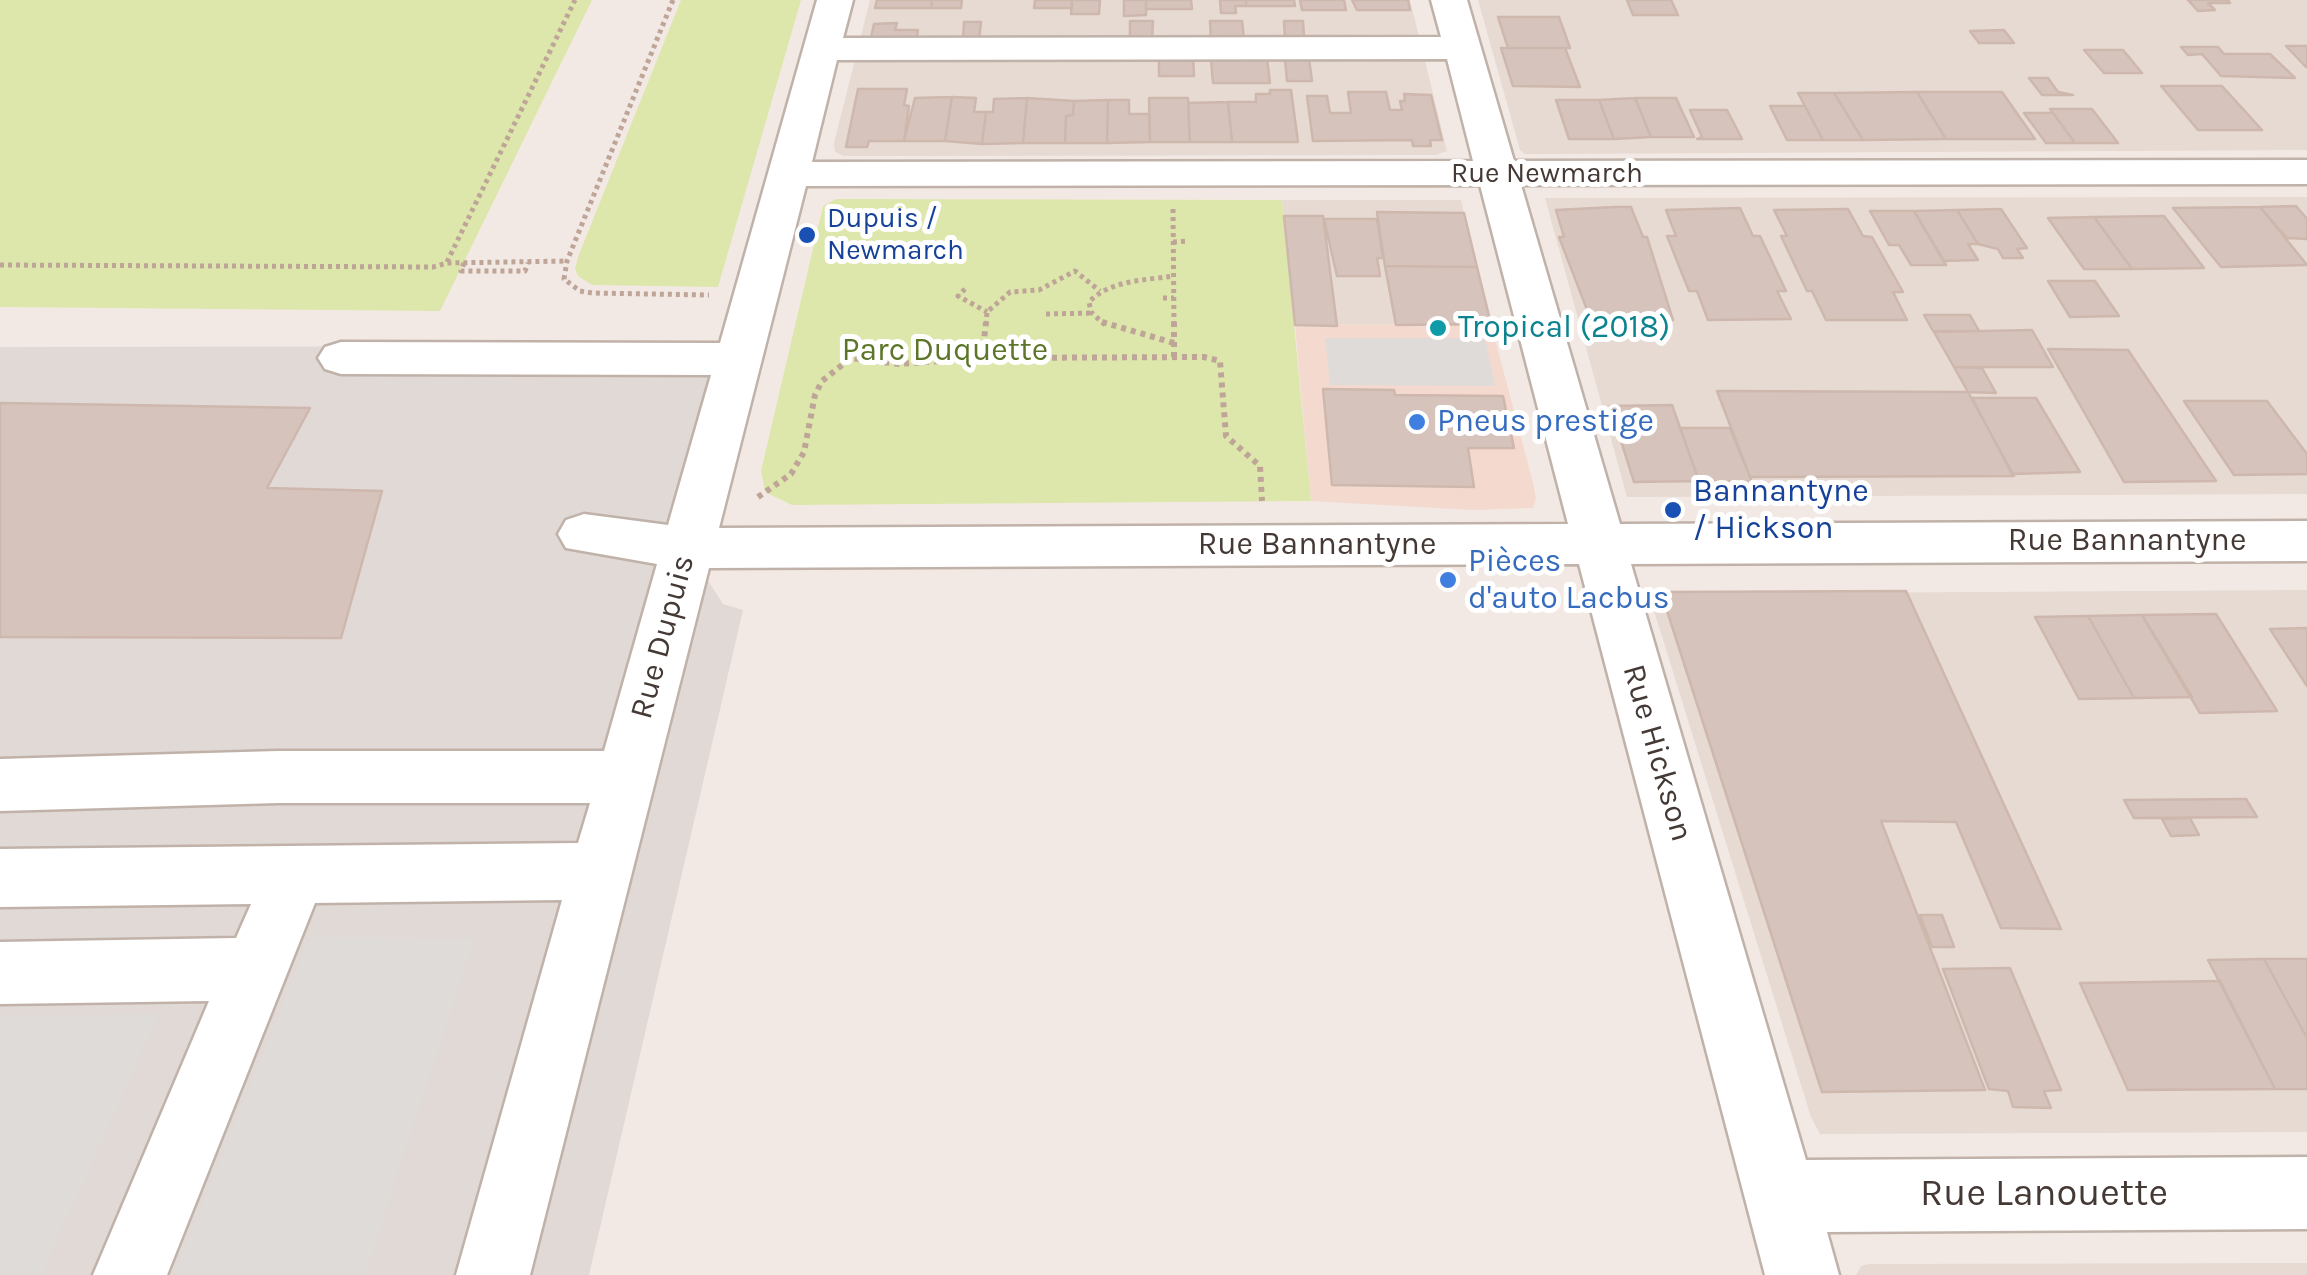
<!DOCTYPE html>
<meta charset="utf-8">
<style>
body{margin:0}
canvas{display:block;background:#f2e9e4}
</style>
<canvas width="2307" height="1275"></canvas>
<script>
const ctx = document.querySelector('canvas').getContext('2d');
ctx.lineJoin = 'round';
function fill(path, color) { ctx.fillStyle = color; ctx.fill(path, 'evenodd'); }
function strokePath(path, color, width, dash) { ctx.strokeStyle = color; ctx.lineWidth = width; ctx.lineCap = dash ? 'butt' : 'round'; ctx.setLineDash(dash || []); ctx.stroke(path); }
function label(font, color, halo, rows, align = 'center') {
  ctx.font = font + ' Karla,sans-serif'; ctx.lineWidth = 10; ctx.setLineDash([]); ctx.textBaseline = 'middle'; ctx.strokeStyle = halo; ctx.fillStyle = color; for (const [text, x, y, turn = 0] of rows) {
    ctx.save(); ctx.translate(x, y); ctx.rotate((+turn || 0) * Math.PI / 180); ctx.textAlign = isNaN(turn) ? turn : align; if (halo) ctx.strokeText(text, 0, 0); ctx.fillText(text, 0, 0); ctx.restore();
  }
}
fill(new Path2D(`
 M870,0H1410L1447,151L1436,155L844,156L835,152L834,143Z
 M1478,0H2307V150L1525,154L1520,150Z
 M2307,197V494L1627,497L1545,198Z
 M1282,200H1461L1491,324L1295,325Z
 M2307,590V1132L1820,1134L1811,1117L1651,601H1657V594Z
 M2307,1263V1275H1856L1861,1266L1869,1264Z`), '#e6dad2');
fill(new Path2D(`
 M1491,324L1532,479L1536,498L1533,508L1473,510L1311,501L1295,325Z`), '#f4d9ce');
fill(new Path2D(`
 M722,346L687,548L723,604L743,610L589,1275H0V347Z`), '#e1d9d6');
fill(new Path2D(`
 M0,0H592L440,311L0,307Z
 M681,0H801L718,287L592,285L578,276L575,269L578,257Z
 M836,199L1282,200L1311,501L792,505L765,492L761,471L823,206Z`), '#dde7ac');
fill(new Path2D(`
 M1325,338H1485L1495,386L1330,385Z
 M310,937L474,939L365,1275H174Z
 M159,1014L41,1275H0V1016Z`), '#dfdbd9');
const building = new Path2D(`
 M877,0H932L931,8H875Z
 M932,0H962L961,8H931Z
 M1035,0H1072V8H1034Z
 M1072,0H1100L1099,14H1071Z
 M1124,0H1146V15L1124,16Z
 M1146,0H1191L1192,9H1146Z
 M1220,0H1246V6H1235L1236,13H1221Z
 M1246,0H1294L1295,6H1246Z
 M1300,0H1344L1346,10H1302Z
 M1352,0H1408L1410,10H1357Z
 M1627,0H1671L1678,15H1633Z
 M2188,0H2228L2230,3H2208L2215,10L2198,11Z
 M1498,17H1559L1570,48H1508Z
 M1130,21H1153L1152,39H1130Z
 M1210,21H1242L1244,40H1211Z
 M1284,21H1303L1304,38H1285Z
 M964,22H981L979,40H963Z
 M897,23L895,30H918L916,42H870L874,24Z
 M2004,30L2014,43H1979L1970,31Z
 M2286,46H2307V67H2306Z
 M2181,47H2218L2224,54H2270L2295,78L2221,76L2202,54L2188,55Z
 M1501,48H1565L1580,87L1513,86Z
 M2084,50H2123L2142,73H2104Z
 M1159,56H1193L1194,76H1159Z
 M1211,59H1267L1270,83H1213Z
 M1285,59H1309L1312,81H1287Z
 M2029,78H2048L2058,92L2073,95H2042Z
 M2161,86H2222L2262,130H2198Z
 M858,89H907L904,105L909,106L904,141H869L867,147H846Z
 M1270,90H1291L1298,142H1232L1228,102H1256V94H1270Z
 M1348,92H1386L1390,110H1402L1400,101H1405L1404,94L1431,95L1442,140H1430L1431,146H1413L1412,140L1313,141L1307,96H1327L1330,113H1351Z
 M1917,92L1946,139L1863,140L1834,93Z
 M1917,92H2002L2035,139H1946Z
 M1798,93H1834L1863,140H1823Z
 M952,97L976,98L974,112H986L982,144L945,141Z
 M952,97L945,141H904L915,98Z
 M1027,98L1023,143L982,144L986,112H993L994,99Z
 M1027,98L1074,101L1073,115L1066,116L1065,143H1023Z
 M1149,98H1188L1190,142H1150Z
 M1635,98L1651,137L1614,139L1599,100Z
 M1635,98H1676L1694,137H1651Z
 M1108,100L1107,143H1065L1066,116L1073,115L1074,101Z
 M1108,100H1129V114H1149L1150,142L1107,143Z
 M1556,100H1599L1614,139H1569Z
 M1228,102L1232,142H1190L1188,103Z
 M1770,106H1805L1823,140H1787Z
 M2050,109H2092L2118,143H2075Z
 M1690,110H1727L1742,139H1697L1702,137Z
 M2024,113H2053L2075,143H2046Z
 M2296,206L2307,219V239L2287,238L2260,207Z
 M1615,207H1631L1643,237H1647L1673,320H1591L1559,237H1564L1556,210Z
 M2260,207L2307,265L2221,267L2173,208Z
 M1740,208L1753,236H1760L1786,291H1777L1791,319L1708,320L1697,291H1689L1667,236H1676L1666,210Z
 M1848,209L1863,236L1872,237L1903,292H1893L1907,320H1826L1812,291H1807L1781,236H1787L1774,210Z
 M2001,209L2027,248L2017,249L2023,258H2003L1998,249L1978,244L1957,210Z
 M1957,210L1978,244H1968L1978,260L1944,261L1914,211Z
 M1870,211H1914L1946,265H1911L1899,245H1889Z
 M1377,212L1464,213L1477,267L1385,266Z
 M1284,216H1323L1337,326L1295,325Z
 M2164,216L2204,268L2132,269L2094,217Z
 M2094,217L2132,269H2084L2048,218Z
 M1324,219H1377L1383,258H1377L1380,276H1337Z
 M1385,266L1477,267L1491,324L1396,325Z
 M2048,281H2095L2119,316L2070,317Z
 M1924,315H1970L1979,331H1933Z
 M2032,330L2053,367H1954L1934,332Z
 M2048,349L2128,350L2216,481L2124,482Z
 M1954,367L1982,368L1996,393L1968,392Z
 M1323,389L1394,390L1395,395L1503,396L1514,448H1468L1474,487L1332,485Z
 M1717,391L1968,392L2014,476L1750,477Z
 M1972,398H2036L2080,472L2012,474Z
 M2184,401H2267L2307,454V474L2234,475Z
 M0,403L310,408L267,488L382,491L341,638L0,637Z
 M1672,405L1699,481L1634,482L1610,406Z
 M1680,428H1730L1752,482L1699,481Z
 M1906,591L2061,929L2001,928L1956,822L1881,821L1985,1090L1822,1092L1661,592Z
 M2216,614L2277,711L2200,713L2142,615Z
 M2142,615L2192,697L2134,698L2088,616Z
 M2088,616L2134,698L2079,699L2035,617Z
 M2307,628V686L2270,629Z
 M2246,799L2257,817L2134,818L2124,800Z
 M2190,818L2199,835L2171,836L2162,819Z
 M1920,915H1942L1954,947H1932Z
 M2264,959L2307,1038V1089H2275L2208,960Z
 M2264,959H2307V1038Z
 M2010,968L2061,1090L2044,1091L2051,1108L2013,1107L2008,1091L1989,1089L1943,969Z
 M2220,981L2275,1089L2128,1090L2080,983Z`);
fill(building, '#d6c4bc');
strokePath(building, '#ceb7ad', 2.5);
const minor = new Path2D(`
 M817,0H853L843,38L1441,37L1431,0H1467L1514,161L2307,160V184L1521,185L1620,524L2307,521V561L1631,564L1806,1160L2307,1157V1229L1827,1232L1839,1275H1765L1579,564L709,568L530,1275H456L562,900L315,903L167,1275H93L209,1001L0,1004V942L236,938L251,904L0,907V849L578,843L590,803H278L0,811V759L278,751H604L657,564L566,548L558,534L566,520L584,514L668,525L711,375L341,374L325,369L318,358L325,347L341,342L720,343ZM1447,59L1473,161L812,162L837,60ZM1480,185L1568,524L719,528L806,186Z`);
strokePath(minor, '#c0b2a9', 5);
strokePath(new Path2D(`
 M673,0L567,261L564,279L580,291L592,293L709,295
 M1173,209L1174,325
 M1173,242L1189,241
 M447,262L575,0
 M464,263L461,271H525L528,263
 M0,265L433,267L447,263L567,261
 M965,289L958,296L987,312
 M1163,298H1174
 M1046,314L1092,313
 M986,325L987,312L1010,292L1039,290L1075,271L1100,291
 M1105,325L1091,312L1089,302C1110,280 1146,280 1174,276`), '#bfa598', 5, [4, 4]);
strokePath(new Path2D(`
 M1102,322L1174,343
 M1174,322V357
 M982,358L1204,357L1220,361L1226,436L1260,466L1262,501
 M758,497L791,474L804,452L815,395L822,381L851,358L899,364L982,358L986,322`), '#bfa598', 6, [5, 5]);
fill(minor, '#fff');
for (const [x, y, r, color] of [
 [807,235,10,"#1a4fb4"],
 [1438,328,10,"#0f9aa8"],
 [1417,422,10,"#3f7fe0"],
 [1673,510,10,"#1a4fb4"],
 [1448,580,10,"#3f7fe0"]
]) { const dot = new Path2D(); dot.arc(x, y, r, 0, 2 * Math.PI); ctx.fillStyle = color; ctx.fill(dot); strokePath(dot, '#fff', 4); }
label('28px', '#443934', '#fff', [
 ["Rue Newmarch",1547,174]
]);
label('28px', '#164399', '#fff', [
 ["Dupuis /",827,219],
 ["Newmarch",827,251]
], 'left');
label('32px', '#0d838f', '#fff', [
 ["Tropical (2018)",1458,328]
], 'left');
label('32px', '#5c7528', '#fff', [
 ["Parc Duquette",945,351]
]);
label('32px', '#366cbe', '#fff', [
 ["Pneus prestige",1437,422],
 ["Pièces",1468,562],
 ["d'auto Lacbus",1468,599]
], 'left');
label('32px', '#164399', '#fff', [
 ["Bannantyne",1693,492],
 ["/ Hickson",1693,529]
], 'left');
label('32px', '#443934', '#fff', [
 ["Rue Bannantyne",2127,541],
 ["Rue Bannantyne",1317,545],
 ["Rue Dupuis",663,637,-75],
 ["Rue Hickson",1657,753,74]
]);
label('38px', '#443934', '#fff', [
 ["Rue Lanouette",2044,1194]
]);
</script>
